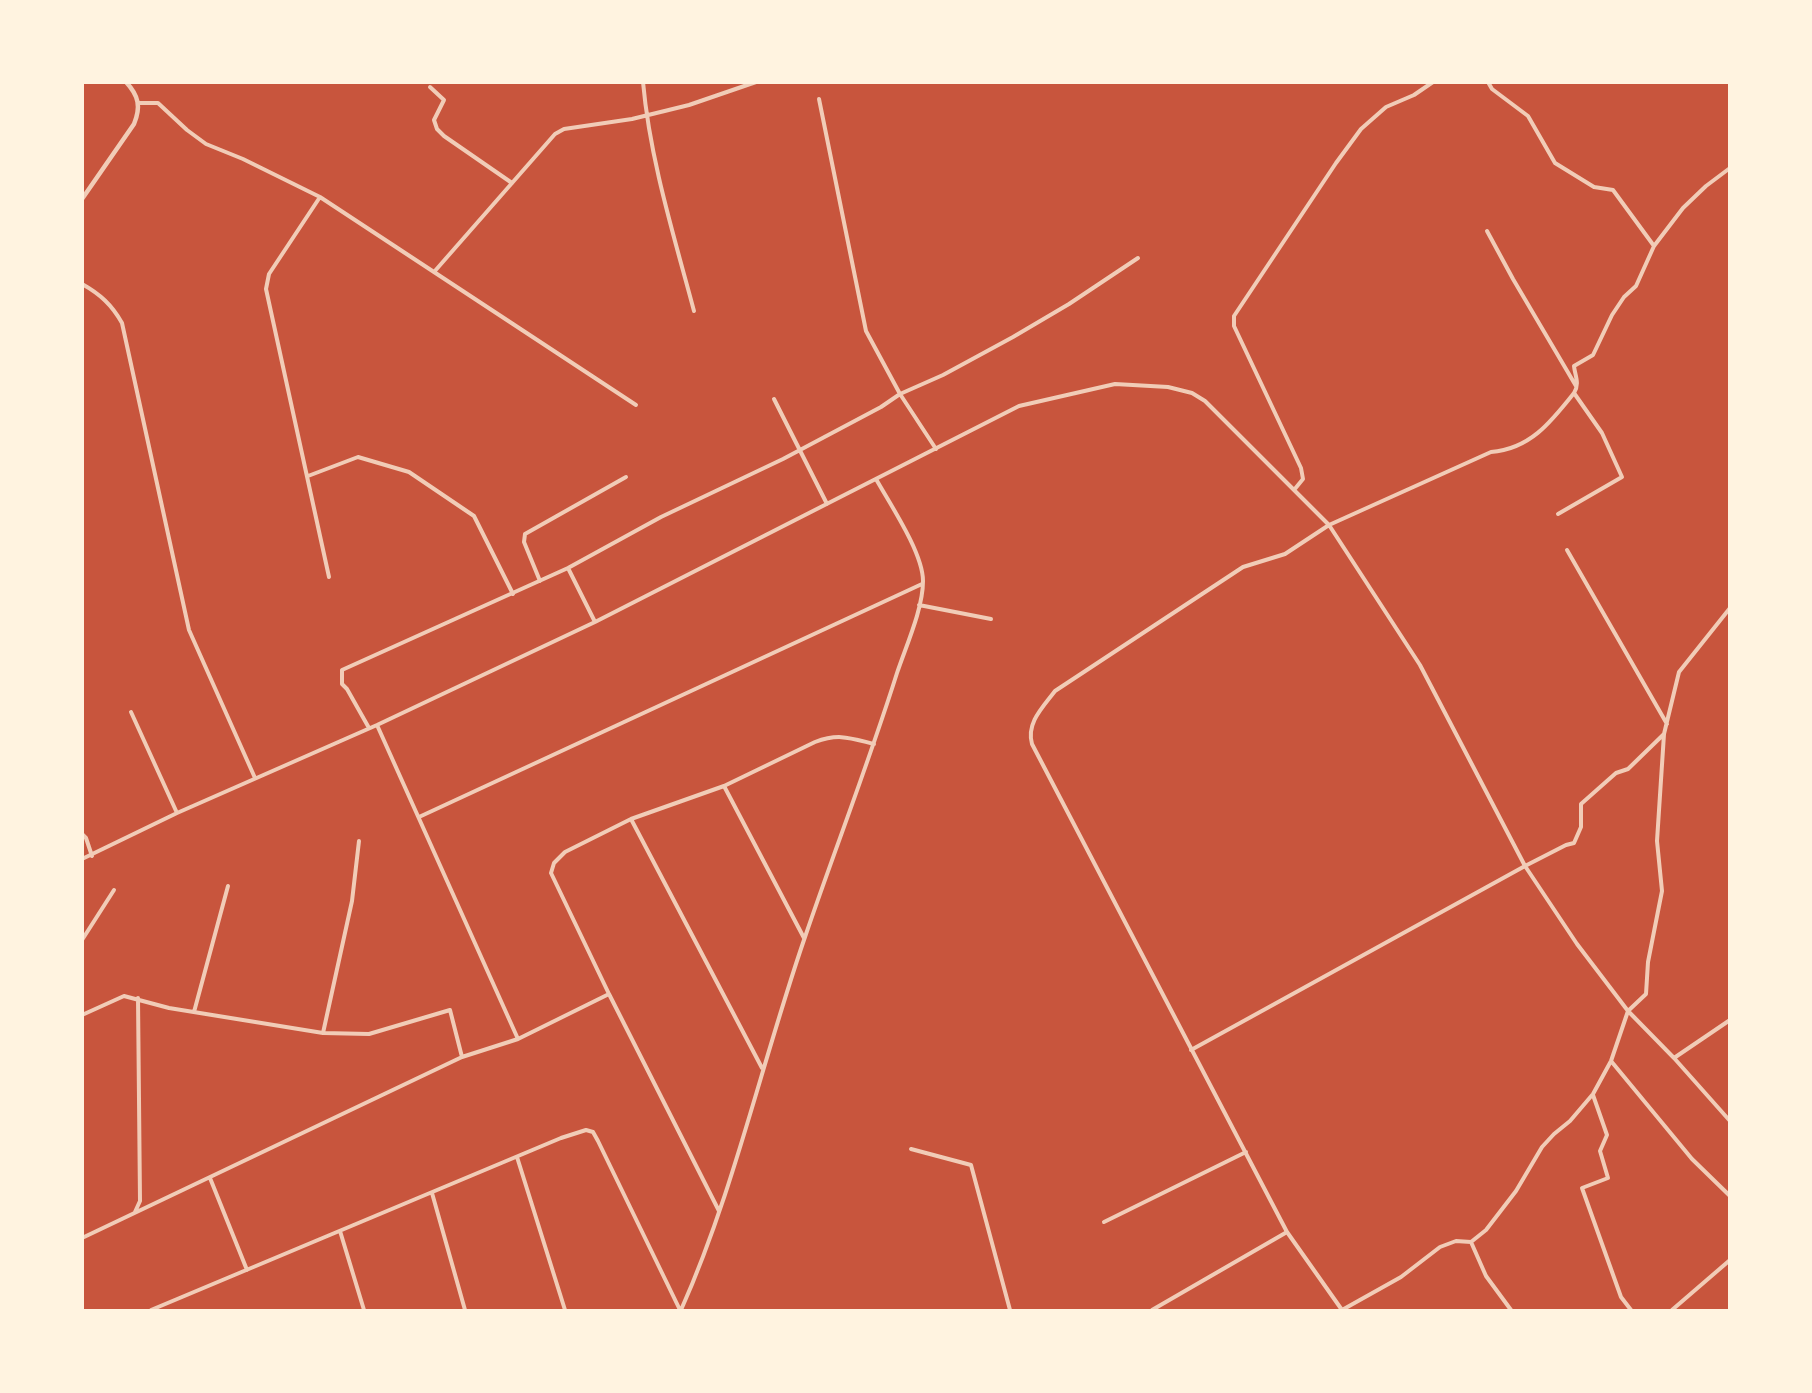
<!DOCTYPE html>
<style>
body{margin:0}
#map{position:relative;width:1812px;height:1393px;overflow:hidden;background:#c8553d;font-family:Commissioner,sans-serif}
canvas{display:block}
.frame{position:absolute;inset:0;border:84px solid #fff3e0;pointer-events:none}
</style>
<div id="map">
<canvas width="1812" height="1393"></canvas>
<div class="frame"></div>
</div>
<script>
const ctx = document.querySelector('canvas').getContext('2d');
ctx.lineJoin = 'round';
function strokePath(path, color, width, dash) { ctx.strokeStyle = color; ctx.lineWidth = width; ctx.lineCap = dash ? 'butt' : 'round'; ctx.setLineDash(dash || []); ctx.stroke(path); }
strokePath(new Path2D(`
 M643,82C650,160 674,236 694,311
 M1488,82L1492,89L1528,116L1555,163L1594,187L1613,190L1654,246
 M430,87L444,100L434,120L437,129L444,136L512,183
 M819,99L866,331L900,394L936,449
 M139,103H158L187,130L206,144L243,159L320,197L636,405
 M320,197L269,274L266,289L329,577
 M1487,231L1513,279L1576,386
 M434,272L555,134L564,129L632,119L689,105L756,82
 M82,284C100,294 112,305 122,323L189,630L255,778
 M774,399L827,504
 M308,476L358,457L409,472L474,516L513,594
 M1294,490L1303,479L1301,468L1234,326V316L1336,163L1361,129L1386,107L1414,95L1433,82
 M1558,514L1622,477L1602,433L1574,393
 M1567,550L1667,724
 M568,568L595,622
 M540,581L524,542L525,534L626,477
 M919,605L991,619
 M131,712L177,813
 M377,725L518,1039
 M369,728L347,689L342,684V670L568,568L661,517L783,459L881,407L900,394L943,375L1013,337L1069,304L1138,258
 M724,786L804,938
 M419,817L922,584
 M631,819L762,1068
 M82,834L86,838L92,856
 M82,859L177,813L377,725L595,622L1019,406L1115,384L1168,387L1192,393L1205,401L1329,525L1420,665L1525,866L1577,944L1628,1011L1674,1058L1730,1121
 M82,940L114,890
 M194,1012L228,886
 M82,1015L124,996L169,1008L323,1033L369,1034L450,1010L462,1057
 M323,1033L352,901L359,841
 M1191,1050L1525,866L1566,845L1574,843L1581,827V804L1616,773L1628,769L1664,734
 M1674,1058L1730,1020
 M1611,1061L1692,1159L1730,1196
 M1593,1095L1607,1135L1600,1151L1608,1178L1582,1188L1621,1297L1631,1310
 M911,1149L971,1165L1010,1310
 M517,1157L565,1310
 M210,1178L247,1270
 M432,1193L465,1310
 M719,1211L609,994L551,873L554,863L565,852L631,819L724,786L815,742C839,733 850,738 874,744
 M135,1212L140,1201L138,998
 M1104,1222L1246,1152
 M340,1231L364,1310
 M82,1238L462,1057L518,1039L609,994
 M1471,1242L1486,1276L1511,1310
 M151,1310L561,1138L586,1130L593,1132L598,1141L680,1310
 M681,1310C734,1191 762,1061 805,937C835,849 869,762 897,673C906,646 923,609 923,581C923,553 890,504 876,479
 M1152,1310L1287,1232
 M1342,1310L1287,1232L1032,744C1026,723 1043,707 1055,691L1243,567L1285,554L1329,525L1491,452C1530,449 1551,422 1574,393C1580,383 1575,376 1574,366L1593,355L1612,315L1624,297L1636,286L1654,246L1683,208L1706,186L1730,168
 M1342,1310L1401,1277L1440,1247L1456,1241L1471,1242L1486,1230L1516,1191L1542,1147L1554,1134L1570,1121L1593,1094L1611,1061L1628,1011L1646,994L1648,962L1662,891L1657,841L1664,734L1679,672L1730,608
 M1672,1310L1730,1260`), '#f1ccb7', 4);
strokePath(new Path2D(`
 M82,199L134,124C141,107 139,96 126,82`), '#f1ccb7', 4.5);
</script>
